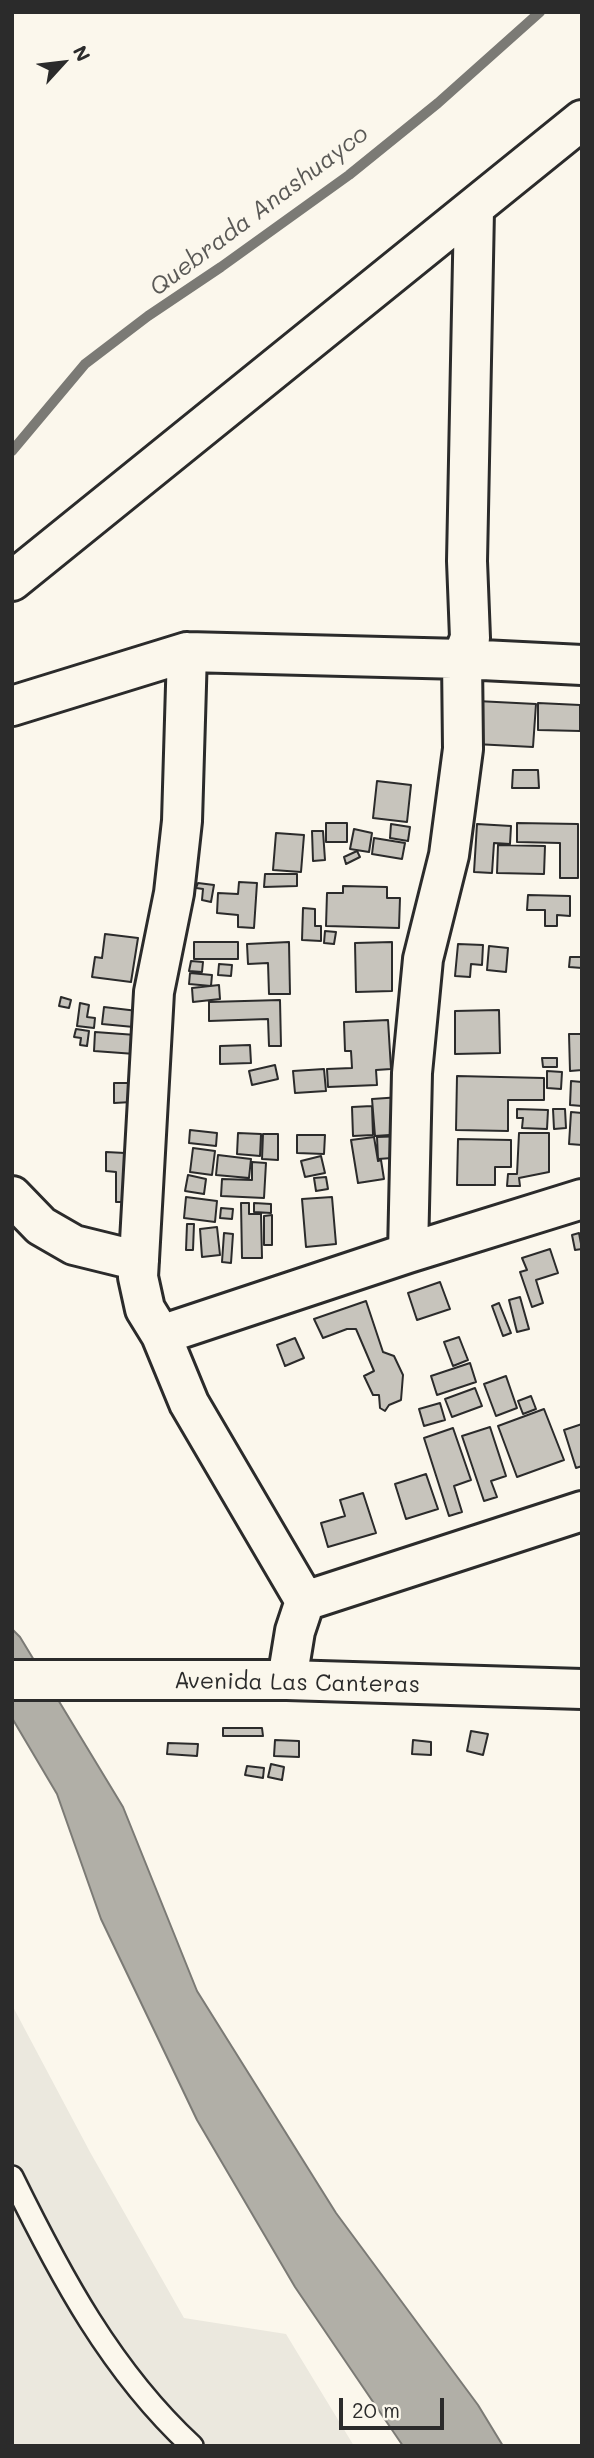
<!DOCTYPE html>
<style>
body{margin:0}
#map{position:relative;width:594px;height:2458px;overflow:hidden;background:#fbf7ec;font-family:Mali,sans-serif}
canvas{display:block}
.frame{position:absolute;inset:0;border:14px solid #2b2b2b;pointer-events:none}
.north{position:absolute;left:28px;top:28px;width:70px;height:70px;-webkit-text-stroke:5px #fbf7ec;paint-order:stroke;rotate:63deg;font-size:19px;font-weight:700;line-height:28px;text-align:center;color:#2b2b2b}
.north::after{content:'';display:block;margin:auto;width:24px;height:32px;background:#2b2b2b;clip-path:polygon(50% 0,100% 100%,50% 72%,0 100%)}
.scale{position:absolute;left:339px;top:2398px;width:105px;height:32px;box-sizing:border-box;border:4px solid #2b2b2b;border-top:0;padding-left:9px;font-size:21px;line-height:24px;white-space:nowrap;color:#2b2b2b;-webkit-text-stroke:5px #fbf7ec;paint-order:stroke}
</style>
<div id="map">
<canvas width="594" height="2458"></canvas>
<div class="frame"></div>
<div class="north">N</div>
<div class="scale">20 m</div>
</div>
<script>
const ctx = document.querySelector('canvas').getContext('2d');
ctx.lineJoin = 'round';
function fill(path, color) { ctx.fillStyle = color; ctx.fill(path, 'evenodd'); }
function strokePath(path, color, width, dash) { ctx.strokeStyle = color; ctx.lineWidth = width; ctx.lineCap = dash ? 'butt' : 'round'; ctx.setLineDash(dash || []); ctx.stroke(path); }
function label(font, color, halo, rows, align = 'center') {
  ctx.font = font + ' Mali,sans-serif'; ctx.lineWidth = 7; ctx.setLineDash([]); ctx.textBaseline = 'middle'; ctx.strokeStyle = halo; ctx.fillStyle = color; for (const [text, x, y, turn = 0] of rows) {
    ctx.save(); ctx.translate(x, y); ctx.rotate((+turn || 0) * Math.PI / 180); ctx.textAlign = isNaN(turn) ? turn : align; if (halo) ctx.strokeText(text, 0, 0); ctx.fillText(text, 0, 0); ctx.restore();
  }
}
fill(new Path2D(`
 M12,2005L90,2152L184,2318L286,2334L354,2446H12Z`), '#ebe8de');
const water = new Path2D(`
 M12,1629L20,1637L123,1807L197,1991L336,2213L478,2405L503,2446H403L295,2287L197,2120L101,1919L57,1794L12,1718Z`);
fill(water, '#b1afa7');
strokePath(water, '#7b7a75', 2);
strokePath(new Path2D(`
 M12,451L85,364L148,316L221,267L349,175L438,103L540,12`), '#7b7a75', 10);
const building = new Path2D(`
 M477,701L536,704L533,747L475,744Z
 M538,703L580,705V731L538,730Z
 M513,770H538L539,788H512Z
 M377,781L411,785L407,822L373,818Z
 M326,823H347V842H326Z
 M517,823L578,824V878H560V843L517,842Z
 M391,824L410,827L408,841L390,838Z
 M477,824L511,826L510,844L494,843L492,873L474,872Z
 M354,829L372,833L369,852L350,849Z
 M312,831H323L325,860L313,861Z
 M276,833L304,835L301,872L273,870Z
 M374,838L405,843L402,859L372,854Z
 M498,845L545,846L544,874L497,873Z
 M357,851L360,857L346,864L344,857Z
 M265,874H297V886L264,887Z
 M239,882L257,883L254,928L238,927V915L217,913L218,893L238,894Z
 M198,883L214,885L211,902L202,900L203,889L196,888Z
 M343,886L387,887V898H400L399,928L326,926L327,893H343Z
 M528,895L570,896V916L557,915V926H545V910H527Z
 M303,908L315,909V926H321V941L302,940Z
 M325,931L336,932L334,944L324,943Z
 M105,934L138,938L131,982L92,977L95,957L102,958Z
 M194,942H238V959H194Z
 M289,942L290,994H269L268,963L248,964L247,944Z
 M392,942V991L356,992L355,943Z
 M458,944L483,945L482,965L471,964L470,977L455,976Z
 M489,946L508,948L506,972L487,970Z
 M570,957H582V968L569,967Z
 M191,961L203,962L202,972L189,971Z
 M219,964L232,965L231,976L218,975Z
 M190,973L212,975L211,986L189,984Z
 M219,985L220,999L193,1002L192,988Z
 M61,997L71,1000L69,1008L59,1006Z
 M280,1000L281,1046H269L268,1019L209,1021V1002Z
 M80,1003L89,1005L87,1017L95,1018L94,1028L77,1026Z
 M104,1007L146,1012L144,1028L102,1024Z
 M499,1010L500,1053L455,1054V1011Z
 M388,1020L391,1069L376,1070L377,1085L328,1087L327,1069L352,1068L351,1051H345L344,1022Z
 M76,1029L89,1031L87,1046L80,1045L81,1038L74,1037Z
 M95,1032L136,1035L135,1054L94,1051Z
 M569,1034H582V1070L570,1071Z
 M250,1045L251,1063L220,1064V1046Z
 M542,1058H557V1067H543Z
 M275,1065L278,1079L252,1085L249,1071Z
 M324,1069L326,1091L295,1093L293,1071Z
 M547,1071L562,1072L561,1089L547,1088Z
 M457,1076L544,1078V1100H508V1131L456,1130Z
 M571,1081L582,1082V1106L570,1105Z
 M114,1083H132V1102L114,1103Z
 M401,1097L404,1134L375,1136L372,1099Z
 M372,1106L373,1135L353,1136L352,1107Z
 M517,1109L548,1110L547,1129L522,1128L523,1118H517Z
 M553,1109H565L566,1128L554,1129Z
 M571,1112L582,1113V1145L569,1144Z
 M190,1130L217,1133L216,1146L189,1143Z
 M238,1133L261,1134L260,1156L237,1154Z
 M519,1133H549V1172L519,1178L520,1186H507L508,1174H517Z
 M263,1134H278V1160L262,1159Z
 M297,1135H325L324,1154L297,1153Z
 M405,1136L406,1157L378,1159L377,1137Z
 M374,1137L378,1161L381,1160L384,1179L358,1183L351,1140Z
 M458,1139L511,1140V1167H495V1185H457Z
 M193,1148L215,1151L212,1175L190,1172Z
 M106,1152L125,1153L124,1202H116V1172L106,1171Z
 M218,1155L251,1159L249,1178L216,1175Z
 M321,1156L325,1173L305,1177L301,1161Z
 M252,1162L266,1163L264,1198L221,1196L222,1179L252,1180Z
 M188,1175L206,1179L204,1194L185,1191Z
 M326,1177L328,1189L316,1191L314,1178Z
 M186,1197L217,1201L215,1222L184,1218Z
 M332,1197L336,1244L306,1247L302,1199Z
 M241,1203H249V1214H261L262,1258H242Z
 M254,1203L271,1204V1213L254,1212Z
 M221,1208L233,1209L232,1219L220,1218Z
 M272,1215V1245H264V1216Z
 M187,1224H194L193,1250H186Z
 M217,1227L220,1255L202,1257L200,1229Z
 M224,1233L233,1234L231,1263L222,1262Z
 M579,1233L582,1249L575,1250L572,1235Z
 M550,1249L558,1273L536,1280L543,1303L532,1307L520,1272L527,1270L522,1258Z
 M440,1282L450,1309L417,1320L408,1293Z
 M520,1297L529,1329L517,1332L509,1300Z
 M366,1301L383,1352L394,1356L403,1375L401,1400L389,1405L385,1411L380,1408L379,1395H373L364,1376L374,1371L356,1329H347L323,1338L314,1319Z
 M499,1303L511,1333L503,1336L492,1306Z
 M459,1337L468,1360L453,1366L444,1342Z
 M295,1338L304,1358L285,1366L277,1345Z
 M470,1363L476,1382L437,1395L431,1376Z
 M506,1376L517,1408L496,1416L484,1384Z
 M475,1388L482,1406L452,1417L445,1399Z
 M531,1396L536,1409L523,1414L518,1401Z
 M440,1403L445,1420L424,1426L419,1409Z
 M544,1409L564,1460L517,1477L498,1426Z
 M582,1424V1466L576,1468L564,1430Z
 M490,1427L506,1476L491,1481L497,1497L484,1501L462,1436Z
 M453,1428L471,1480L454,1486L462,1512L449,1516L424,1438Z
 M426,1474L438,1509L406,1519L395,1484Z
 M363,1493L376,1533L328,1547L321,1523L345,1516L340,1500Z
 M223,1728H262L263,1736H223Z
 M471,1731L488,1734L483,1755L467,1751Z
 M275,1740L299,1741V1757L274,1756Z
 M413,1740L431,1742V1755L412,1754Z
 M168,1743L198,1744L197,1756L167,1754Z
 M271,1764L284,1767L282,1780L268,1777Z
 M247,1766L264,1768L263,1778L245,1775Z`);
fill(building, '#c7c4bc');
strokePath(building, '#2b2b2b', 2);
const lane = new Path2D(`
 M12,2177C60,2275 111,2371 192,2446`);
const street = new Path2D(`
 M12,581L582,120
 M187,652L182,821L174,893L154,992L138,1277L145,1309L161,1335L189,1403L305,1601L295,1631L287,1680
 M12,706L187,652L462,659L582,665
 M12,1196L41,1226L74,1245L139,1261
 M408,1253L412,1073L423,959L449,855L463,749L462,659L470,638L467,561L474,210
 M161,1335L408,1253L582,1199
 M305,1601L582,1511`);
const secondary = new Path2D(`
 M12,1680H287L582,1689`);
strokePath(lane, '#2b2b2b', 26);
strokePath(street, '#2b2b2b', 44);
strokePath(secondary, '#2b2b2b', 44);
strokePath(lane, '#fbf7ec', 21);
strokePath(street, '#fbf7ec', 38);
strokePath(secondary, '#fbf7ec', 38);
label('23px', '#2b2b2b', '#fbf7ec', [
 ["Avenida Las Canteras",297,1683,1]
]);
label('italic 24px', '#5a5956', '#fbf7ec', [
 ["Quebrada Anashuayco",259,211,-37]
]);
</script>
